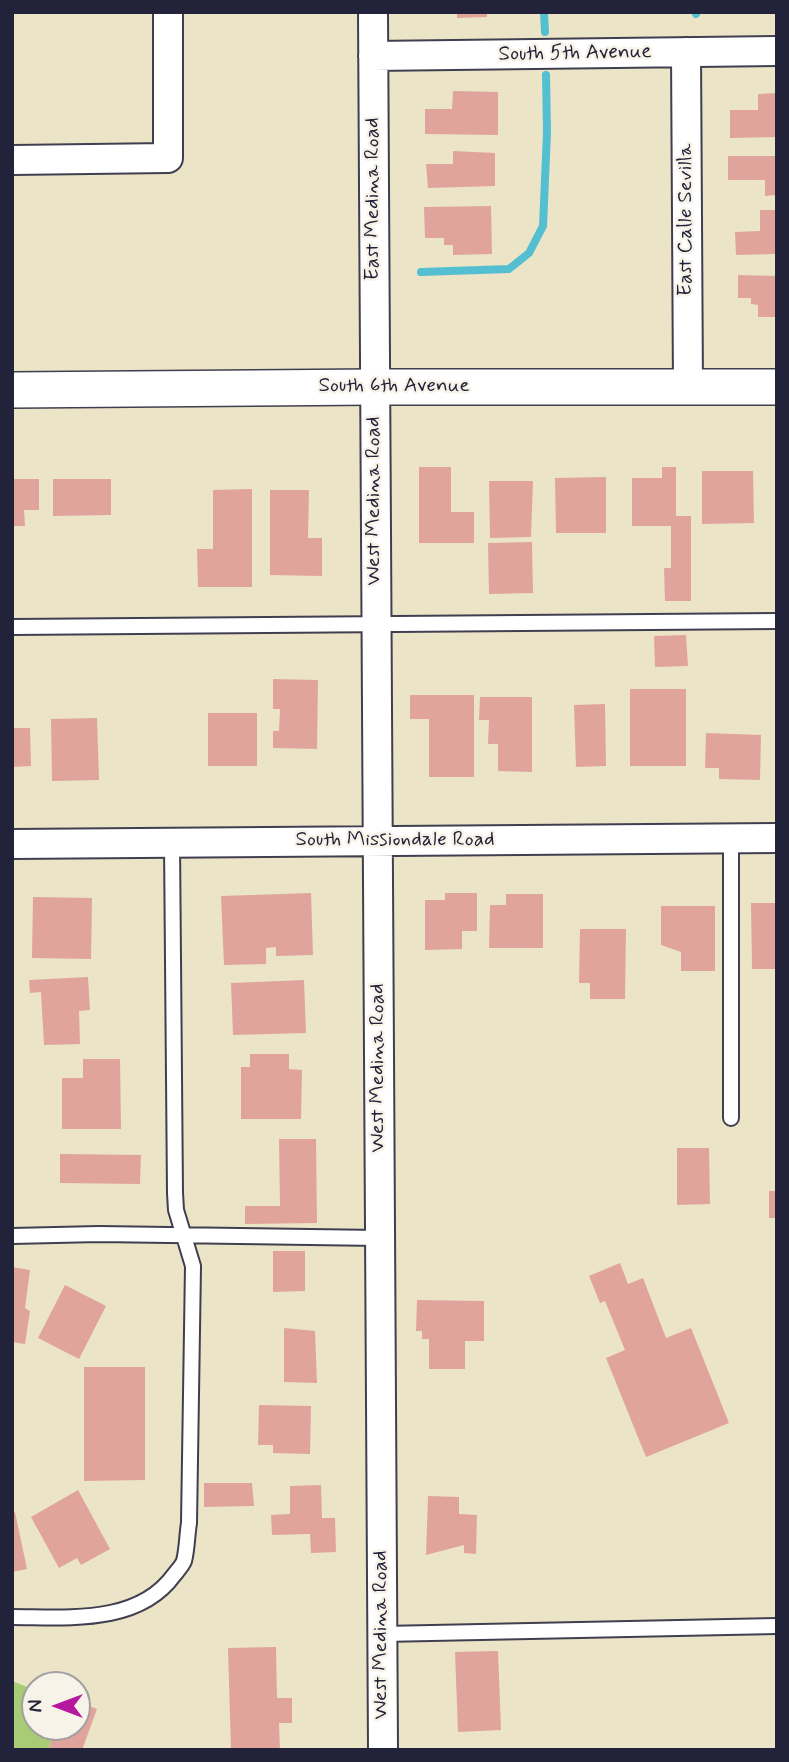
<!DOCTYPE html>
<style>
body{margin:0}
#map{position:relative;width:789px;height:1762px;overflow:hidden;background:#ece4c7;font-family:Mynerve,sans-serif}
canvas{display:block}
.frame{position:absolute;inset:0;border:14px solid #22223b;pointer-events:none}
.north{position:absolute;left:21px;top:1671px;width:70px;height:70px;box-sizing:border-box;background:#f7f3e8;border:2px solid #a29fa3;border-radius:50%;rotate:270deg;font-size:19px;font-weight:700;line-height:28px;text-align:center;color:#22223b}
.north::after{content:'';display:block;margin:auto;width:24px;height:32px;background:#b5179e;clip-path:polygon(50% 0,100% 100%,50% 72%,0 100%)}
</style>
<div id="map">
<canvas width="789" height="1762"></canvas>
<div class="frame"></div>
<div class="north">N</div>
</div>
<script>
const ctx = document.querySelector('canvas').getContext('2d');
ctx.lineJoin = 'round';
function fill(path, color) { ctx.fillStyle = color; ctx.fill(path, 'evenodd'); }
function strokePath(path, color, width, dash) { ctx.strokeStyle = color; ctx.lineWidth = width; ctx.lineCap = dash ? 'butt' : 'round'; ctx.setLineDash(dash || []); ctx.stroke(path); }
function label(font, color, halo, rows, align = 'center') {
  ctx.font = font + ' Mynerve,sans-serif'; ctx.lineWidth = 5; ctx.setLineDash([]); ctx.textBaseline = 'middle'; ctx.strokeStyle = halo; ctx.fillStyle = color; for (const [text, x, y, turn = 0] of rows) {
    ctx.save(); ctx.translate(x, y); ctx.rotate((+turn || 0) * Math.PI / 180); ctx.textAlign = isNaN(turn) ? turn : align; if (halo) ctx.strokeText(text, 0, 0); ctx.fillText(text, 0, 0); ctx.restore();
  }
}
fill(new Path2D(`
 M12,1681L35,1690V1727H57L48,1750H12Z`), '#a8cc76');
strokePath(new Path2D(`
 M544,12L545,32
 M695,12L696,14
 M421,272L509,269L529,253L543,226L547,132L546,75`), '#54bfd0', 8);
fill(new Path2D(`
 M457,12H487V17L457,18Z
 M453,91L498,92V135L425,134V109H452Z
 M777,93V137L730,138V110H758V94Z
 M453,151L495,153V186L428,188L426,164H453Z
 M728,156H777V195L765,196V180H728Z
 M491,206L492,254L453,255V245H444V238H425L424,207Z
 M760,210H777V254L736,255L735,232L760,231Z
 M738,275L777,276V317H758V305L751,304V298H738Z
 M419,467H451V512H474V543H419Z
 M662,467H676V516H691V601H665L664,568H671V526H632V478H662Z
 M702,471H753L754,523L702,524Z
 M606,477V533H556L555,478Z
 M12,479H39V510H24L25,526H12Z
 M53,479H111V515L53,516Z
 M489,481H533L531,537L490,538Z
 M252,489V587H198L197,549H213V490Z
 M270,490H309L308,538H322V576L270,575Z
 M532,542L533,593L489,594L488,543Z
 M686,635L688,666L655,667L654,636Z
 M273,679L318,680L317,749L273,748V731H279L280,709H273Z
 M630,689H686V766H630Z
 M410,695H474V777H429V719H410Z
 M480,697H532V772L498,771V744H488L489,720H479Z
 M605,704L606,766L576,767L574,705Z
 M208,713H257V766H208Z
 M97,718L99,780L52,781L51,719Z
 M12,728H30L31,766L12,767Z
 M706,733L761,735L760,780L719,779V768H705Z
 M311,893L313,955L276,956V947L266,948V964L224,965L221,896Z
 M445,893H477V931H462V949L425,950V900H445Z
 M506,894H543V948H489L490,905H506Z
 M33,897L92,898L91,959L32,958Z
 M751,903H777V969H752Z
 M661,906H715V971H681V952L661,945Z
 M580,929H626L625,999H590V983H579Z
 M88,977L90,1010L79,1011L80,1044L44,1045L41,992L30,993L29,980Z
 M304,980L306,1033L233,1035L231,983Z
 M250,1054H289V1069L302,1070L301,1119H241V1067H250Z
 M83,1059H120L121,1129H62V1078H83Z
 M279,1139H316L317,1223L245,1224V1206H280Z
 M677,1148H709L710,1204L677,1205Z
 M60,1154L141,1155L140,1184L60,1183Z
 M769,1191H777V1218H769Z
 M273,1251H305V1291L273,1292Z
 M620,1263L628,1284L643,1278L666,1338L691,1328L729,1423L646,1457L606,1358L625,1350L605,1301L600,1303L589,1276Z
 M12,1267L30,1270L25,1308L30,1311L25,1344L12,1342Z
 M65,1285L106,1306L79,1359L38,1338Z
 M417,1300L484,1301V1341H465V1369H429V1339H422V1331H416Z
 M284,1328L315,1331L317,1383L284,1382Z
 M84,1367H145V1480L84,1481Z
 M259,1405L311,1406L310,1454L273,1453V1445H258Z
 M204,1483H252L254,1506L204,1507Z
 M321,1485L322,1518H335L336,1552L311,1553L310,1534L272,1535L271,1515L290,1514V1486Z
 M78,1490L110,1549L81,1565L77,1558L59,1568L31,1517Z
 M428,1496L459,1497V1514L477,1515L476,1554L464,1553V1545L426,1555Z
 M15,1512L27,1569L12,1572V1513Z
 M276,1647L277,1698H292V1723H279L280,1750H231L228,1648Z
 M498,1651L501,1730L458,1732L455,1652Z
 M77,1702L97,1709L82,1750H48L57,1727H77Z`), '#e0a49c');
const service = new Path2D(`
 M12,627L777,621
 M731,839V1118
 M12,1236L99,1234L380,1238
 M12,1617C67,1617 138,1625 174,1575C177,1571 182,1566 184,1561C187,1550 187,1535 189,1523L193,1266L176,1210L175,1193L172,843
 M382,1634L777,1626`);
const minor = new Path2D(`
 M373,12L383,1750
 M686,52L688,387
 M373,56L777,51
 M12,160L168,158V12
 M12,844L777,838`);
const tertiary = new Path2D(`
 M12,390L374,387H777`);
strokePath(service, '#403f50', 18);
strokePath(minor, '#403f50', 32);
strokePath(tertiary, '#403f50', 38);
strokePath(service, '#fff', 14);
strokePath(minor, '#fff', 28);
strokePath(tertiary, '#fff', 35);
label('21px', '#22223b', '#f7f3e8', [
 ["South 5th Avenue",575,54,-1],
 ["East Medina Road",374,199,-90],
 ["East Calle Sevilla",687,220,-90],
 ["South 6th Avenue",394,387],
 ["West Medina Road",375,501,-90],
 ["South Missiondale Road",395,841],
 ["West Medina Road",379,1068,-90],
 ["West Medina Road",382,1635,-90]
]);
</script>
